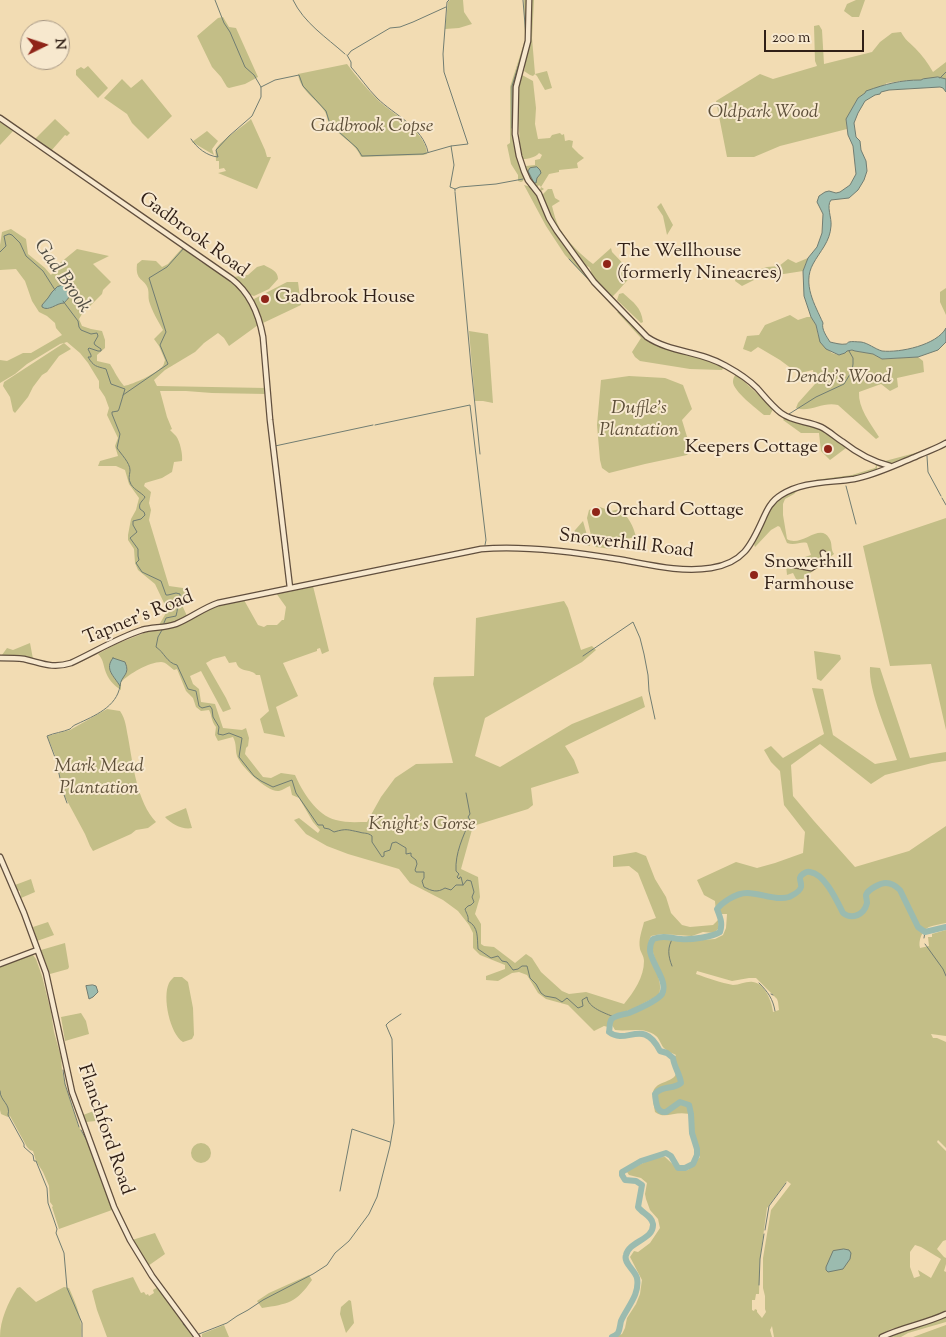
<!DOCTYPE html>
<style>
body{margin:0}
#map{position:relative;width:946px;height:1337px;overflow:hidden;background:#f2dcb3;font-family:"Sorts Mill Goudy",serif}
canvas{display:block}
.north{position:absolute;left:20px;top:20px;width:50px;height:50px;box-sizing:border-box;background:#f7e8ce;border:1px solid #a89885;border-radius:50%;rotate:86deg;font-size:14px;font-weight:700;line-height:20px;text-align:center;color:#312017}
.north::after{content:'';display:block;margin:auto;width:18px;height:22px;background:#8f2418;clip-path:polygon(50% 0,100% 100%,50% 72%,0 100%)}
.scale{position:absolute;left:764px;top:30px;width:100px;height:22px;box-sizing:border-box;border:2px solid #312017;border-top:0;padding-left:6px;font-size:15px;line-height:18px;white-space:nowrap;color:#312017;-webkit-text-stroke:4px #f7e8ce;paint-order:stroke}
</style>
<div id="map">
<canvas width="946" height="1337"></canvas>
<div class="north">N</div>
<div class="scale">200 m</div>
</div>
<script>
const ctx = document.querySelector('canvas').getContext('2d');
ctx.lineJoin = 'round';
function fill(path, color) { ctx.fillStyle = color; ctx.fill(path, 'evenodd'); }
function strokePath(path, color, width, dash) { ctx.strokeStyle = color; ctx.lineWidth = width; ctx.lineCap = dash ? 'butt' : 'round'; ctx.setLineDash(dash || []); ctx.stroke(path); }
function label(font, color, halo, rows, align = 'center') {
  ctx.font = font + ' "Sorts Mill Goudy",serif'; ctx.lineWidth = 4; ctx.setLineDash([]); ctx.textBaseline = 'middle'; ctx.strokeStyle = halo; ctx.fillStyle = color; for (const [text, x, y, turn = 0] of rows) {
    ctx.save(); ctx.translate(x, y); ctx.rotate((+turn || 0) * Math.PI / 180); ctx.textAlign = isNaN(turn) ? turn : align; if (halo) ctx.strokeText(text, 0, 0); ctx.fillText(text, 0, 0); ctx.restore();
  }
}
fill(new Path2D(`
 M450,0H463L464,12L472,24L459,28L445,29L448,2Z
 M524,0H528L527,41L520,62L514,135L525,176L523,181L521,182L518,181V175L511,164L507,145L510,143V87L525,40Z
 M531,0H534L532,38L535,74L547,71L552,88L545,90L537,76L535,74L533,76L530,75L524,71L525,68L523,66L530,40Z
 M856,0H865L859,17H852L844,11L847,4Z
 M223,17L229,27L236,28L258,77L245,84L229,88L227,87L221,77L212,67L197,36L218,18Z
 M819,25L822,30L824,64L872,52L880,42L892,33L901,32C906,41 908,41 915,48C922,55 928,63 933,72L946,62V79L938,77L921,80L901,81L887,83L879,88H875L858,98L846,120L847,129L780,146L754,157H727L716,101L760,74L773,79L817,66L815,61L814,26Z
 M347,64C356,76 367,89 378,100C392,114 427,132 427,154L423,155L361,157C356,144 340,136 331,126C327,122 328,117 325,112C317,99 300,91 298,74Z
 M88,66L108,88L98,98L76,75V70L81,67L84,69Z
 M522,75L533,81L536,108L535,124L538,139L550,138L552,135L560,133L562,135L564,134L565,141L569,140L573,141L572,147L579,154L584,158L577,163L578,168L559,170V172L549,174L541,187L544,189L541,191L540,190L541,187L539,185L537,187H535L530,181L525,169L526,166L535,165V160L540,159L542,155L539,153C536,157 528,159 523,159C519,150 520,141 519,131C517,112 516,94 522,75Z
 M122,79L131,88L142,79L172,116L148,139L132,123L127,114L104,98Z
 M55,119L70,133L67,136L65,135L51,151L35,139Z
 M251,119L265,150L267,157H271L257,189L218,173L226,171L224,168L219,169V161H216C216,157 215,152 216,149C220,141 244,126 251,119Z
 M0,120L14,130L0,145Z
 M207,131L218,141L212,149L214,155L192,142Z
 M524,185L531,187L541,201L549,220L612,303L614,308L565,255L546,226Z
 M548,189H552L555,198L560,201L552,206C554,214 556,222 560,229C568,242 581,255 593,264L611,248L612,252L633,274L617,292L612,297C606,290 596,283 592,275C591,272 591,270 589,267C585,266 584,263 581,260C564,241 549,219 542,195Z
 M661,203L673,225L667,235L663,216L657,207Z
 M11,229L26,239L28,254L45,268L51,275L60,263L77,249L109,256L93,264L111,282L103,290L102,294L82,314L79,319L82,326L91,329L102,331L105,340V348L97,355V361L110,364C115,372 118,379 124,386C134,384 155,374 162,367C164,365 164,363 165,360L159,346L154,339L163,330C158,321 152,311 149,301C148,297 149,293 148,289C145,278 135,282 137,264L142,260L156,261L162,267L168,264L183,247C191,255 203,265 214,268C223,274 233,280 240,288C249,298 254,312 258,325L229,346L224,338L218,333L204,343L195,352L165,370L154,380L157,386L266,388V394L212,393L186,391H160L167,417L172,429L170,430C172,432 174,434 176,436C180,441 183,455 182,461L174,462L172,472L162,478L145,483L144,486L151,492L149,503L151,510L149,520L169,586L183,588L186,597L182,605L187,616L171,624L159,625L166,613L164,603L155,584L138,570L135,563L134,549L128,540V535L131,519L136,510L139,498L129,484L125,470L116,466H98L100,461L118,456L115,446L118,438L107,415L109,408L105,397L99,388V381L88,363L80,353L67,342L64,343L71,349L59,356L47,372L42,375L33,387L28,397L15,413L13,411L10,397L3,386L4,382L64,343L60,344L27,364L15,374L0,383V360L7,361L23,353H31L62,335L56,328L55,323L47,316L39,312L32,301L25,281L16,269L0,270V245L2,232ZM66,284L64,303L57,304L49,309L42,305L62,286Z
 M808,258L803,271L758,278L742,286L735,281L736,277L742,273L752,272L767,267L779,266L788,259L796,263Z
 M264,265C271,269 278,271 278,279L269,289L254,296L248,294L245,288L233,277L248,275L257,267Z
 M287,282H298L301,305L263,323L256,308L257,307L253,301L254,299Z
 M946,288V315L940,302V292Z
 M623,293C634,303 641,307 643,322L641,323L617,300L619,294Z
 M617,312H621L643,336L659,346L698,356L721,365L724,367L722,370L690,369L640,361L635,357L632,352L641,338Z
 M790,315L798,320L807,317H811L816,325L818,335L825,347L832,353L839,355L845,353L847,351L853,350L855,351L873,354L882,359L918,357L923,361L924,372L897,378L898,387L890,391L881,384L859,392C858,408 870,423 879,437L876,439L838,405C823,401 810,413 796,408L798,403L815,384L813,370L800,373L796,372L780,360L758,347L751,352L743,349L747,336L759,335L765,325Z
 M469,331L488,334L493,403L483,401H475Z
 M736,374L763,399L773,409L770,415H764C757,409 733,391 733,382C733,378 734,377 736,374Z
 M629,376L665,378L683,385L692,409L682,420L691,450L687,455L645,464L609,473L602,468L600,460L597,425L601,380Z
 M785,418L821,429L846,448L830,460L821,451L819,433H801L783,420Z
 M919,452L920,453L894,464H888L877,460V459L885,461Z
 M874,463L877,464V470C865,477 828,482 815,480L852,475L875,468L876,466Z
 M800,488L794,494L785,499L783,504V515L787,539C801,548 820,522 829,538C833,543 830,549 834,554L798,583L793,573L787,575L786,565L787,563L811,555L807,543C801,541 795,546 787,543L780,527L778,526L771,530L755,547L754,544C756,537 770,506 775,501C781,494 792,492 800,488Z
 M597,506L611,511L620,509C629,518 633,525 636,537L616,541L611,549L596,547L593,544L587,518L589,510Z
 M946,518V730L931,664L890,666L863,546Z
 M583,521L590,546L569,540V537Z
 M313,586L329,651L322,654L320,648L317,649V651L283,663L298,696L276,707L285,737L264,733L260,719L269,711L260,675C252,675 259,675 252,672C244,669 239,671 236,662L229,663L225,656L213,659L206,663L226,698L231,709L223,712L201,671L190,676L193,684L199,689L201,702L215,704L223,728L242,730L246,728L249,738L248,746L246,748L245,754L263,777L271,778L281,773L295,775C302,791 317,816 336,820C346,823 357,822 367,822L381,797L395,778L416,764L453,763L433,684L434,677L474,676L476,618L564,601L568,608L581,650L592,646L596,650L582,662L485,718L475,756L500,767L572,724L642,696L645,707L565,746L574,760L579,773L531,788L533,805L528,809L473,826L461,869L478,877L480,897L475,914L481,924V944L484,946L494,947L515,963L526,954L532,958L541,972L562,991L569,994L586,992L624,1004C634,992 644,977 644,961C644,956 641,953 640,949C638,939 642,931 644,922L656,918L638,873L629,866L613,867V856L636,852L646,856L655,879L666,897L671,913L682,925L690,927L713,925L718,920L719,928L714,933L703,932L692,936L661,934L651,936C640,956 666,974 659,995L633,1009L615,1015L610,1019L608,1027L604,1026L594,1031L568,1005L546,999L538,993L527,975L519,972L512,973L498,981L486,980V976L505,969V965L480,955L473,948V933L469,925L458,911L443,900L410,883L399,869L348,854L327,846L306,834L294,820L299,818L318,833L320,830L313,822L299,798L292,795L290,786C287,787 283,790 279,791C268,793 241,767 237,756C235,749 237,745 233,737L218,741L215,735L216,727C211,721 212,715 209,710L201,711L196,707L193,698L186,691L177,669L174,670C170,667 166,662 161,662C149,662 129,674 121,682V690C113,685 108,679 105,670C103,663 103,659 98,654L116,644L147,632L169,628L184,623L213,607L214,608L219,605L239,600L241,601L244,600L258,625L264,627L267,625H277L282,620H284L286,607L276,593L287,591L288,592H290L292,590Z
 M30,643L33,659L18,655H2L7,648L13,650Z
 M814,651L840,655L841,659L821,681L817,679Z
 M870,667L880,668L910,758L946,752V761L932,763L885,775L871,784L820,744L791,765L793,796L814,821L855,867L909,851L946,826V923C941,924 934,925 929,927C922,930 918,941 920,948L929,946L928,937H932V934L946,930V1036L931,1034L933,1038H937L946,1042V1148L938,1140L937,1142L946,1151V1240L943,1241L937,1249L944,1257L946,1258V1264L944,1271L946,1272V1312L935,1318L891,1329L877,1337H774L772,1326L770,1330L772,1337H615L622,1334L625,1328L627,1318L636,1304L640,1294L642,1280L630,1257L634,1251L638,1252L650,1243L660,1228L658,1219L650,1210L646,1199L645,1194L647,1183L641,1178L629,1175L627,1172C637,1165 653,1157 665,1157L680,1171L688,1170L700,1157L698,1145L694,1138L693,1130L694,1116C677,1108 666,1121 655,1112C654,1106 652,1097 653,1092C656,1080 676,1083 676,1072C676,1068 673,1063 672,1060L676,1055C673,1053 668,1052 665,1049C661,1046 660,1039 656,1036C644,1026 629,1032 615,1030L612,1025C613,1022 612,1021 616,1019C620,1016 626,1016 631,1014C638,1011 661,1000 664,993C670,977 648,958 653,941L658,938L682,941L702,940L715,939L723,935L726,928L727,914H716L715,901L704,895L697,880L736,862L757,868L775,863L803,853L805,832L784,805L780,771L771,762L764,750L771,746L783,758L824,734L812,688L823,689L833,735L875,764L897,760C889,737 868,690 870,667ZM697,971L732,981L749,978H756L777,999L778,1002L779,1010L773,1012C772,1002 765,983 753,982C746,981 740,985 733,985C721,983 708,978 696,974ZM787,1181L791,1184L771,1210L763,1258V1288L765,1296V1309L766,1312L762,1318L757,1312V1310L755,1309L754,1311L752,1310V1300H755L756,1294H759L760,1259L767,1208ZM915,1245L921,1247L941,1259L931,1278L918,1270L920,1276L914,1278L910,1267V1252Z
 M107,709L120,711C126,720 126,728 128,737C133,765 137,802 156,822L148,828L136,830L131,834L93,851L90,846L85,834L64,795L55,755L48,738V736L70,730Z
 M186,808L192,828C183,830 171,824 165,817Z
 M31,879L35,892L21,898L20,891L17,890L15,885Z
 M48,922L54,935L37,941L33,927Z
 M65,943L69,967L68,969L50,974L41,950Z
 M29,955H33L36,959L42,976L51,1012L54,1032L61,1057L62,1070L66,1088L78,1125L87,1142L112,1210L59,1229L52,1207L53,1206L50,1202L49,1186L43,1172L36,1161L33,1151L30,1150L27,1147L10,1116L8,1117L1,1114L0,1110V967Z
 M174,977H182L188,982L193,1008L194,1035L192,1039L183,1042C170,1034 162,997 169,983C170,981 172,979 174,977Z
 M81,1013L86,1021L89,1034L65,1041L61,1017Z
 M102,1108L105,1120L86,1122L83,1115Z
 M191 1153a10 10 0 1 1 20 0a10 10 0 1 1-20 0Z
 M155,1233L165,1254L148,1266L132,1240Z
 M309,1275L312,1280C296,1303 288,1304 262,1308L257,1301L269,1293Z
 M133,1277L141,1293L144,1292L146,1295L148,1294L149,1296L154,1293L153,1290L158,1287L194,1337H107L97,1310L92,1291L94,1289Z
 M20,1287L36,1302L64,1287L69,1288C76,1304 83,1319 81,1337H0C0,1320 8,1303 17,1288Z
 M349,1300L351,1301L354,1323L346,1333L340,1314L341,1307Z
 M946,1316V1322L908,1333L901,1337H889L894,1334L925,1324Z
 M224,1325L229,1337H202V1334Z
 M946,1325V1337H913Z`), '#c3be87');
const water = new Path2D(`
 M938,77L946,79V92L943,88L940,87L889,90L881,92L880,94L875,95L865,101L858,113L854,123L856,137L860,141L861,150L866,161L867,171L864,180L858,190L849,198L831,200C826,206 832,218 831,226C830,242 820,251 813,264C802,284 815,305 823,323C821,329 827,337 830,342C835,343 841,345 846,344C847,344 848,342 849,342C852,341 857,342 861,342C868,343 875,349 882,351C900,353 937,345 946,328V342L938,350L918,357L882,359L873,354L855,351L852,350L847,351L845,353L839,355L826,349L820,342L816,325L811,317L804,296L803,271L808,258L817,247L822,233L823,214L817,202L819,196L825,192L829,191L836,193L840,192L850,185L856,174L853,146L848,135L846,119L858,98L865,93L866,91C886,84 900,80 921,80L923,79Z
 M537,167L540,170L541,173L537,178L536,183H534L528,171L530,168Z
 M66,284C77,288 70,297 64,303C56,303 49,312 42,307V305L48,298L52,292L57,287Z
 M113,658L125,662C131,675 121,675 120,686C114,676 104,669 113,658Z
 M93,985L96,986L98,992L93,997L89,999L86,986Z
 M844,1249L849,1250L851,1253L850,1259L843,1269L828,1272L826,1270V1267L833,1251Z`);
fill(water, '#9bbbaf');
strokePath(water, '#717d72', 1);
strokePath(new Path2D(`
 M293,0C304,23 326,37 345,54
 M449,0L447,2L443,54L444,72L468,144L451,146L454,165L450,187L455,189V191
 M523,0L526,37
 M347,55L351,62V67C360,77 368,89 377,98C394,115 423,127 428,152
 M348,55L351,51L390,28L400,27L413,22L446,7
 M940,78L946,72
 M261,87L275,80L299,75L303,86L326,111L330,124L357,148L362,156L423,154L451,146
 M512,128V86L524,48
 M191,139C197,148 207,156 218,157L216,150L229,136L252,116L261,97V87L254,75L245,67L230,32L224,23L215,0
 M455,189L460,187L496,184L523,179
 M455,192L471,366L480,454
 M0,252L6,246L4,236L9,234L12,235L20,243L26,256L43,271L55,290
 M569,259L588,279
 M63,301L78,321L79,327L81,330L91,334L97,333L98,336L94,343L95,345L101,349V351H98L89,348L88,349L91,355V357H88C94,367 96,366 106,369L111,384L125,389L119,409L118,411L112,412V414L120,434L117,448C121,454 130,463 130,470C130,474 128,478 130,482C132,489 141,492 145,497C143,501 138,503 140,509L144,512L145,515L141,519L133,521V525L137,532L130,538L138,549V556L139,560L136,563L142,572L161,581L166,595H168L176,593L180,594V596C177,603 178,610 176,616L166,618L164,623
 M630,315C636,321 643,332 650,336
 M123,395L168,364L160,345L166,332L149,278L167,267L184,248
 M789,414L816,397L844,384L852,371L853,364V358L849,351
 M375,425L470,405L486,540L485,545
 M275,446L373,425
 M927,456L928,472L941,496
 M846,486L856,524
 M942,498L946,505
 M162,630L158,637L156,647C164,652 167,663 177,665L188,689L196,691L199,706L202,708L210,706L212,709L213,717L219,727L218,734L223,735L229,733L242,738L239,757L254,776L261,781L273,787L292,780L296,793L318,825H323L324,828L329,829L334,832C347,828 348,830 359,832C365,834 367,832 372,836V842L382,857L384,856V852L390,850L392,843L396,842L406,848V854L411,853V856L416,860L417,864L415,870L416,872H424V878L422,881L424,887C432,891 437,893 445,888L451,890L456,885H463L467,880L471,881L474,892L472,897L474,902L471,905L468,906L465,909C466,913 469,916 468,921C479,927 477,938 478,949L491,958L498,956L502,961L507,962L513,970L518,969L522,966H527L530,978L536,984L541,993L545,996L556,998L562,1002L567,998L578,1008L583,1006L582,1000L587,997C588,1008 605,1013 614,1017
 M583,656L633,622L640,638L644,654L648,675L649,691L655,719
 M67,803L63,792L56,760L47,736C54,733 63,732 70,729C72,727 74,725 77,724C94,716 117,707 120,686
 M463,885L461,877H460L459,879L457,877L459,874L456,871C455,853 463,837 470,820L468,817L470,814L466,793
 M924,938L925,932
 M925,944L943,969L946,976
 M672,966C668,956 667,947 673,938
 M759,983C768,992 773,999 775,1011
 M771,994L773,995
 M63,1070L65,1084L79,1127
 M0,1091C0,1101 11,1104 8,1115L24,1144V1147L33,1155L34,1161H36L47,1188L48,1203L54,1220L57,1229L56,1233L64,1253L67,1288L82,1323V1337
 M81,1130L87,1141L101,1178
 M340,1191L352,1129L390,1142
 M765,1230L769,1206L786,1183
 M759,1285L760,1259L764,1234
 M183,1324L192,1334
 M199,1334L227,1323L237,1316L248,1310L263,1300L313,1274L327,1265L335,1253L349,1241L369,1214L377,1197L390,1146L394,1123L392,1039L386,1025L389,1022L401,1014`), '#717d72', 1);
strokePath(new Path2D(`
 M612,1337C614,1336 616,1335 618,1333C620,1329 620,1325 621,1321C627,1307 640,1295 637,1278C635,1270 623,1263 626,1255C629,1241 654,1240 653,1224C652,1216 642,1213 638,1207L642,1185L636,1181L625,1180L622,1175V1172L641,1161L666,1153L671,1156L678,1168H685L693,1164L697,1155V1149L692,1133L691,1114L689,1105L680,1102L666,1112C656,1113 656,1102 655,1094C662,1085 673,1090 681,1083C680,1074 674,1067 673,1058L667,1053L660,1051C643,1017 627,1046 609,1032C610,1028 609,1024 611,1020C614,1015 623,1015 629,1013C636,1010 658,1000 662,994C669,981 650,962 650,950C650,946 651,942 653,939C664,935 670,938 681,939C690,940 713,937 720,932C723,923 720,917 717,909C721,904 724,902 729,899C734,896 741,893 747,893C761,893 776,901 789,897C793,895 800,892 801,887C802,881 797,878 803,874C806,872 807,871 810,872C825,874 837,901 843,913C852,920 864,915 867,903C867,900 866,898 866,895C868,889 881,883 886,883C892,883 896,886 900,890L918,927L925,932L946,927`), '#9bbbaf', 6);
const minor = new Path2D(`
 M529,0L528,41L516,87L515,134L519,156L524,171L528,180L539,194L549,218L557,231L594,282L647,337C671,353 701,351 726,366C737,372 748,379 757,388C765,397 772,406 781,413C793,422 808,421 821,427C829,431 835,437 843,442C857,453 874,462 890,466
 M0,118L232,279C250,293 259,315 263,337L270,420L290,588
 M823,553L825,561
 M773,564H789L811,568L822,561L828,562
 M0,658C8,658 16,658 24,659C42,663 52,669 71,663C95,652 117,638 142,630C153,627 165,628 176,624C191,618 203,608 218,603L481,549C523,545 575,552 617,559C647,564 680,573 711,568C743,563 751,546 763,519C767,510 771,501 781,495C803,481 829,483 854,479C875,475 895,465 915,457C925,452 936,449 946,443
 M0,857L24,913L46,973L72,1092L114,1207L130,1240L152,1276L197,1337
 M0,964L37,950
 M882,1337C902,1327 925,1324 946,1314`);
strokePath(minor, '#614f3e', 7);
strokePath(minor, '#f7e8ce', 4.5);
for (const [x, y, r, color] of [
 [607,264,5,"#8f2418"],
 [265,299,5,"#8f2418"],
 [828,449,5,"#8f2418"],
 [596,512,5,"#8f2418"],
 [754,575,5,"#8f2418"]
]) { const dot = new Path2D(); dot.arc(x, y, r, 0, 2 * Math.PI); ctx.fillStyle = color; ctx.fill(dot); strokePath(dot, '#f7e8ce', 2); }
label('italic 19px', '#5d4f39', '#f7e8ce', [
 ["Oldpark Wood",763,114],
 ["Gadbrook Copse",372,128],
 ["Dendy's Wood",839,379],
 ["Duffle's",639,410],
 ["Plantation",639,432],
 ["Mark Mead",99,768],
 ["Plantation",99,790],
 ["Knight's Gorse",422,826]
]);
label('19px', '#312017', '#f7e8ce', [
 ["Gadbrook Road",193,236,36],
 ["Snowerhill Road",626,545,7],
 ["Tapner's Road",139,619,-22],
 ["Flanchford Road",104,1130,71]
]);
label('19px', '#312017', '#f7e8ce', [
 ["The Wellhouse",617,253],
 ["(formerly Nineacres)",617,275],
 ["Gadbrook House",275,299],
 ["Keepers Cottage",818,449,"right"],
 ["Orchard Cottage",606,512],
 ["Snowerhill",764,564],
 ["Farmhouse",764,586]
], 'left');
label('italic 20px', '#514e45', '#f7e8ce', [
 ["Gad Brook",61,277,55]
]);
</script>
